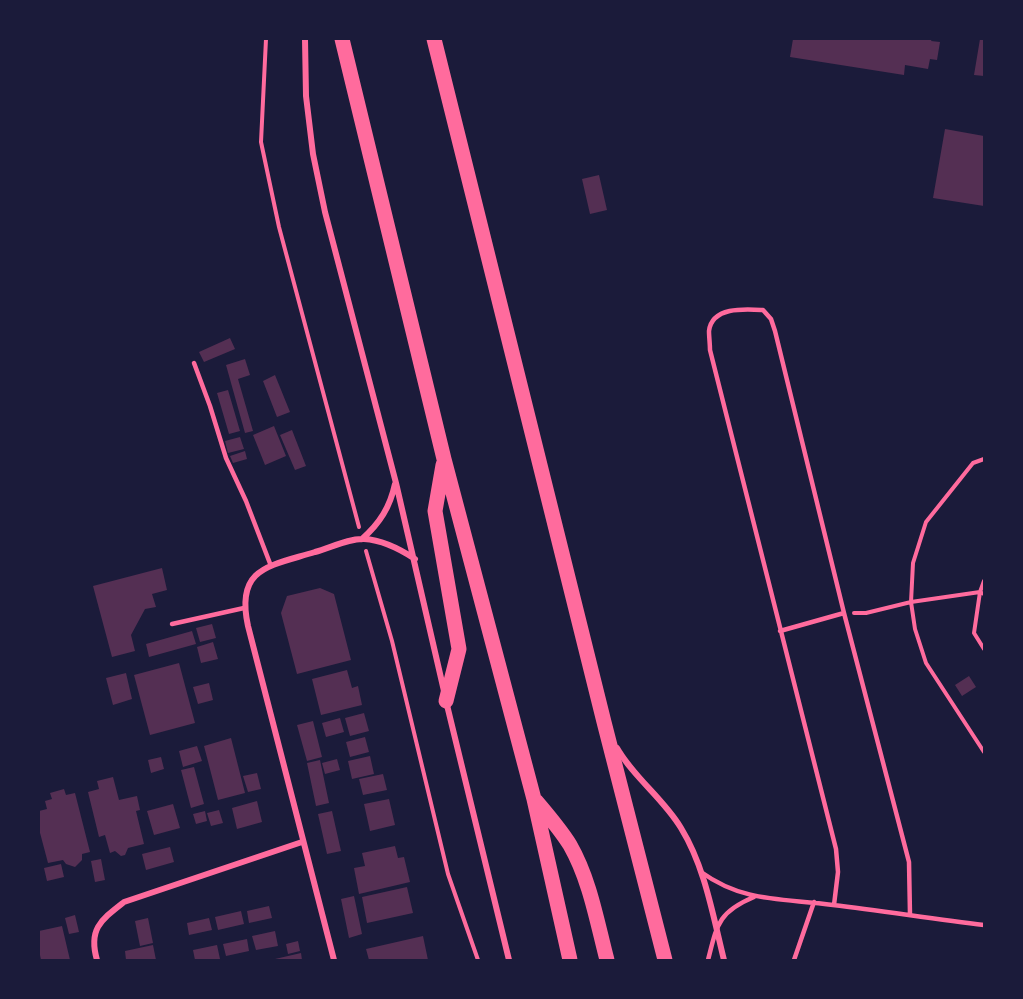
<!DOCTYPE html>
<style>
body{margin:0}
#map{position:relative;width:1023px;height:999px;overflow:hidden;background:#1b1b3a;font-family:"Open Sans",sans-serif}
canvas{display:block}
.frame{position:absolute;inset:0;border:40px solid #1b1b3a;pointer-events:none}
</style>
<div id="map">
<canvas width="1023" height="999"></canvas>
<div class="frame"></div>
</div>
<script>
const ctx = document.querySelector('canvas').getContext('2d');
ctx.lineJoin = 'round';
function fill(path, color) { ctx.fillStyle = color; ctx.fill(path, 'evenodd'); }
function strokePath(path, color, width, dash) { ctx.strokeStyle = color; ctx.lineWidth = width; ctx.lineCap = dash ? 'butt' : 'round'; ctx.setLineDash(dash || []); ctx.stroke(path); }
fill(new Path2D(`
 M793,39H932L931,41L940,42L937,60L930,59L928,69L905,65L904,75L790,57Z
 M980,39H984V76L974,75Z
 M945,129L984,136V206L933,198Z
 M599,175L607,210L590,214L582,179Z
 M230,338L235,349L204,362L199,352Z
 M245,359L250,375L238,379L253,431L245,433L226,365Z
 M275,375L290,412L277,417L263,381Z
 M228,390L240,431L229,434L217,393Z
 M274,426L286,456L265,465L253,435Z
 M292,430L306,466L295,470L280,435Z
 M240,437L244,449L228,453L225,441Z
 M245,451L247,459L233,463L230,456Z
 M162,568L167,590L152,594L156,607L145,609L131,635L135,651L112,657L93,586Z
 M320,588L334,594L351,660L297,674L281,613L287,596Z
 M212,624L216,638L200,642L196,628Z
 M192,631L196,644L149,657L146,644Z
 M213,642L218,659L201,663L197,647Z
 M179,663L195,723L150,735L134,675Z
 M347,670L352,688L358,686L362,705L321,715L312,679Z
 M126,673L132,699L113,705L106,678Z
 M969,676L976,687L962,696L955,685Z
 M209,683L213,700L198,704L193,687Z
 M364,713L369,731L350,736L345,718Z
 M340,718L344,732L326,737L322,723Z
 M313,721L322,757L307,761L297,725Z
 M365,737L369,752L350,757L346,742Z
 M231,738L245,793L218,800L204,746Z
 M197,746L202,761L183,767L179,751Z
 M370,756L374,774L352,779L348,761Z
 M161,757L164,769L151,773L148,760Z
 M337,759L340,770L325,774L322,763Z
 M320,760L329,803L316,806L307,763Z
 M194,767L204,804L191,808L181,770Z
 M257,773L261,789L248,792L243,776Z
 M383,774L387,790L363,795L359,779Z
 M113,777L119,800L137,796L140,810L136,811L144,844L128,848L125,855L121,856L115,851L110,853L105,835L99,837L88,792L99,789L97,781Z
 M64,789L66,795L75,793L90,852L82,854V860L75,867L66,864L63,860L48,863L39,829V811L47,809L45,801L52,799L50,793Z
 M389,799L395,825L370,831L364,804Z
 M257,801L262,822L237,829L232,808Z
 M173,804L180,828L154,835L147,811Z
 M219,810L223,823L211,826L207,813Z
 M205,811L207,821L196,824L193,814Z
 M332,811L341,851L327,854L318,814Z
 M395,846L398,858L404,857L410,882L359,894L354,868L365,866L362,853Z
 M170,847L174,862L146,870L142,854Z
 M101,859L105,880L95,882L91,861Z
 M61,864L64,877L47,881L44,868Z
 M407,887L413,913L367,923L362,897Z
 M354,896L362,934L349,938L341,899Z
 M269,906L272,918L249,923L247,911Z
 M241,911L244,924L218,930L215,917Z
 M75,915L79,932L69,934L65,918Z
 M148,918L153,943L140,946L135,921Z
 M209,918L212,930L189,935L187,923Z
 M62,926L70,960H41L39,950V931Z
 M275,931L278,946L256,950L252,936Z
 M423,936L428,960H369L366,949Z
 M247,939L249,951L226,956L223,944Z
 M298,941L300,951L288,954L286,944Z
 M153,945L156,960H126L125,951Z
 M217,945L220,959L195,960L193,950Z
 M301,953L302,960H275V959Z`), '#542f53');
strokePath(new Path2D(`
 M266,39L261,142L279,227L359,527
 M984,459L973,463L926,522L913,563L911,602L915,629L926,663L984,752
 M366,551L392,641L448,874L478,960
 M984,581L980,592L974,633L984,649
 M854,613H866L911,602L980,592L984,594`), '#ff6b9d', 4);
strokePath(new Path2D(`
 M194,363L210,406L226,458L246,501L271,566
 M172,624L244,608
 M780,631L844,613
 M701,872C744,903 783,898 833,905C883,911 934,919 984,925
 M834,905L838,872L836,849L710,350C710,344 709,337 709,331C712,306 746,309 763,310L771,319L775,331L844,613L909,862L910,915
 M708,960C717,925 718,912 754,897
 M794,960L814,902`), '#ff6b9d', 4.5);
strokePath(new Path2D(`
 M305,39L306,96L313,154L325,212L396,483L444,691
 M362,539C380,523 390,507 395,484
 M446,701L509,960
 M617,748C634,778 663,798 681,828C705,867 713,916 724,960
 M97,960C88,929 101,920 124,902L302,842
 M334,960L248,626C235,567 270,566 315,552C330,548 349,538 364,539C382,540 400,549 415,559`), '#ff6b9d', 6);
strokePath(new Path2D(`
 M342,39L444,459L534,799L570,960
 M434,39L604,722L665,960
 M443,465L435,511L459,649L446,701
 M536,801C548,815 560,829 570,845C590,880 597,922 607,960`), '#ff6b9d', 15);
</script>
